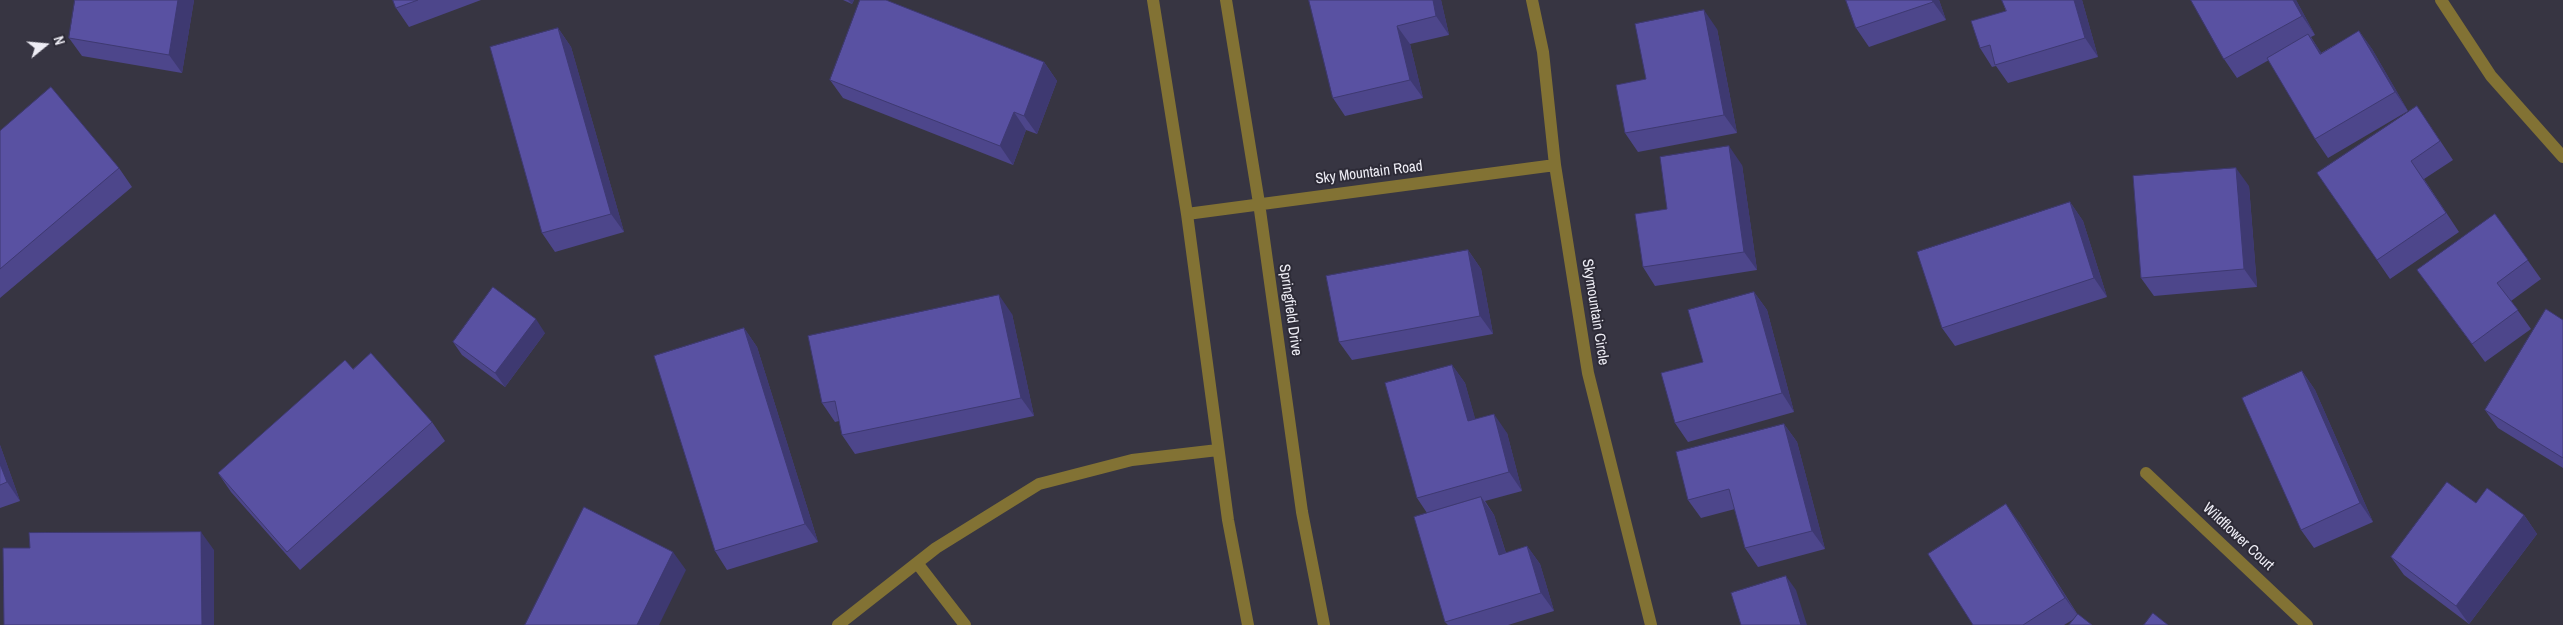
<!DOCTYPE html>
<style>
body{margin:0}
#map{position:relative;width:2563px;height:625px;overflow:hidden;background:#373542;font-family:"Archivo Narrow",sans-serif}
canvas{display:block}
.north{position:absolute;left:20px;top:20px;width:50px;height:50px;-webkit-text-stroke:4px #2d2b37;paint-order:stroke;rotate:73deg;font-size:14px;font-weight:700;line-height:20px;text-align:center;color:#eeedf5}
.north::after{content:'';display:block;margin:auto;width:18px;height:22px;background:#eeedf5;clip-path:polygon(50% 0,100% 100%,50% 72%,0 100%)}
</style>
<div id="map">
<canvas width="2563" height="625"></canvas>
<div class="north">N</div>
</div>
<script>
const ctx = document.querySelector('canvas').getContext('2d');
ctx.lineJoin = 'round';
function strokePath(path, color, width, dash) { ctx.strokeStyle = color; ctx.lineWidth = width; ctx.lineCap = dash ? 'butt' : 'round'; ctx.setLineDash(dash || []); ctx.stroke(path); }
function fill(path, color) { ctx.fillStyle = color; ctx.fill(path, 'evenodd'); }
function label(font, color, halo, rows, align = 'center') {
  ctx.font = font + ' "Archivo Narrow",sans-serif'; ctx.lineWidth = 4; ctx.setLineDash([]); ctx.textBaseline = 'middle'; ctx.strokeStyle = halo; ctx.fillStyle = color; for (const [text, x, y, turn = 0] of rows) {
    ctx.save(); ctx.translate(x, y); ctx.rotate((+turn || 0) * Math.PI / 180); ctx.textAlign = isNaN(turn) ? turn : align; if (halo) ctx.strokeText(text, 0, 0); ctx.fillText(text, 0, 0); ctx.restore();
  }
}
strokePath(new Path2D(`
 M1153,0L1187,214L1228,520L1248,625
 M1226,0L1259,203L1302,512L1324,625
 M1532,0L1543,52L1555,165L1588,373L1651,625
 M2441,0L2491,76L2563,157
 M1187,214L1555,165
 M2146,473L2307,625
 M917,563L965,625
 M838,625L936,548L1039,484L1132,460L1218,450`), '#827234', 12);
fill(new Path2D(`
 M194,0L182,73L82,56L69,38Z
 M393,0H481L409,27L396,8Z
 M843,0H854L852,4Z
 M1309,0H1441L1449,35L1410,44L1423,98L1345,116L1333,98Z
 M1846,0H1939L1946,20L1869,47L1856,28Z
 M2002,0H2082L2098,57L2008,83L1996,66L1992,67L1980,48L2006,11Z
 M2191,0H2296L2315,35L2311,37L2321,53L2359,31L2372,49L2408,111L2328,158L2315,139L2269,60L2237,78L2224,59Z
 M558,28L571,47L624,232L555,252L542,233Z
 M1717,29L1737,133L1638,152L1625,133L1646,79Z
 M1044,62L1057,81L1037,134L1026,130L1013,165L843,98L830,80Z
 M2429,124L2453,160L2424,179L2459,232L2390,279L2317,173Z
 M0,131L119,168L132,187L0,298Z
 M1742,165L1757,270L1655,286L1643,267Z
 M2249,186L2257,287L2154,296L2141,278Z
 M2070,202L2083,221L2107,297L1955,346L1942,328Z
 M2495,214L2541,279L2511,301L2531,329L2485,362L2417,270Z
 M1468,250L1481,269L1493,334L1352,360L1339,342Z
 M1754,292L1767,310L1794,412L1688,442L1675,423L1703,362Z
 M1012,314L1034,416L855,454L842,435L839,421L835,422L822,403Z
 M2563,320V468L2498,428L2485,410Z
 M744,328L757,347L818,542L727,570L715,551Z
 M545,333L505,387L462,355L453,342Z
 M1452,365L1465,383L1475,419L1507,433L1522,491L1485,501L1494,515L1506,553L1527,546L1540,564L1554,611L1508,625H1448L1445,622L1427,513L1417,498Z
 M2302,371L2315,390L2373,522L2314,548L2301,530Z
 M432,422L445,441L300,570L231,492L218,473Z
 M1784,424L1797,442L1825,549L1758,567L1745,548L1735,509L1701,518L1688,500Z
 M0,445L20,501L0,508Z
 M2476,503L2524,515L2537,534L2469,624L2404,575L2391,557Z
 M2019,522L2078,615L2074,619L2064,625H1973Z`), '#4d468b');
fill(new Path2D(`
 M178,0H194L182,73L169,55Z
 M848,0H854L852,4Z
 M1433,0H1441L1449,35L1436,16Z
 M1932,0H1939L1946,20L1933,2Z
 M2074,0H2082L2098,57L2085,38Z
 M2293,0H2296L2315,35L2302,16Z
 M1704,10L1717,29L1737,133L1724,115Z
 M1397,26L1410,44L1423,98L1410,80Z
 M558,28L571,47L624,232L611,214Z
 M2359,31L2372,49L2408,111L2395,92Z
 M2308,34L2321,52L2333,72L2320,54Z
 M1044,62L1057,81L1037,134L1024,116Z
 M1014,112L1026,130L1013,165L1000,146Z
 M1729,146L1742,165L1757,270L1744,252Z
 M2236,168L2249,186L2257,287L2244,269Z
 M2070,202L2083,221L2107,297L2094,278Z
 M1468,250L1481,269L1493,334L1480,316Z
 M1754,292L1767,310L1794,412L1782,393Z
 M999,295L1012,314L1034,416L1021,398Z
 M536,319L545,333L505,387L495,373Z
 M744,328L757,347L818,542L805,524Z
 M1452,365L1465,383L1481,439L1468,421Z
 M2302,371L2315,390L2373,522L2360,503Z
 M1494,414L1507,433L1522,491L1509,472Z
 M1784,424L1797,442L1825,549L1812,531Z
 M0,445L20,501L7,482L0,464Z
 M1481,497L1494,515L1512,573L1499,555Z
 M2006,504L2019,522L2078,616L2065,598Z
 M2524,515L2537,534L2469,624L2456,606Z
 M201,532L214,550V625H202Z
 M1527,546L1540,564L1554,611L1541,593Z
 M673,552L686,570L659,625H637Z
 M1786,576L1796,590L1807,625H1801Z`), '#3e3971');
const building = new Path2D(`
 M75,0H178L169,55L69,38Z
 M393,0H418L396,8Z
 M860,0H886L1044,62L1024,116L1014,112L1000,146L830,80Z
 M1309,0H1433L1436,16L1397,26L1410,80L1333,98Z
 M1846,0H1932L1933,2L1856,28Z
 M2002,0H2074L2085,38L1995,65L1990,45L1980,48L1971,21L2006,11Z
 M2191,0H2293L2302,16L2224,59Z
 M1704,10L1724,115L1625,133L1616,85L1646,79L1635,24Z
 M558,28L611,214L542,233L490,47Z
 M2359,31L2395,92L2315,139L2267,58L2308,34L2320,54Z
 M51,87L119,168L0,269V131Z
 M2417,106L2440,141L2411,161L2446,213L2377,260L2317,173Z
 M1729,146L1744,252L1643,267L1635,214L1667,209L1660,157Z
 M2236,168L2244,269L2141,278L2133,176Z
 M2070,202L2094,278L1942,328L1917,252Z
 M2495,214L2528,260L2497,283L2518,310L2472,344L2417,270Z
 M1468,250L1480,316L1339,342L1326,276Z
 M493,287L536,319L495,373L453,342Z
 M1754,292L1782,393L1675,423L1661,373L1703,362L1688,310Z
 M999,295L1021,398L842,435L835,401L822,403L808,336Z
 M2546,309L2563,320V458L2485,410Z
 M744,328L805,524L715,551L654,356Z
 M371,353L432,422L287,552L218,473L345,360L353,369Z
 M1452,365L1468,421L1494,414L1509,472L1417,498L1385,383Z
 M2302,371L2360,503L2301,530L2242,398Z
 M1784,424L1812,531L1745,548L1729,489L1688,500L1676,452Z
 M0,464L7,482L0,485Z
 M2447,482L2476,503L2487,488L2524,515L2456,606L2391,557Z
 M1481,497L1499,555L1527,546L1541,593L1445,622L1414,517Z
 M2006,504L2065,598L2023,625H1973L1928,554Z
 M584,507L673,552L637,625H525Z
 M201,532L202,625H4L3,548H30L29,533Z
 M1786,576L1801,625H1741L1731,593Z
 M2153,613L2168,625H2144Z
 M2078,614L2092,625H2069Z`);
fill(building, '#5951a2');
strokePath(building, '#3e3971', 1);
label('15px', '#eeedf5', '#2d2b37', [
 ["Sky Mountain Road",1369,173,-7],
 ["Springfield Drive",1290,310,82],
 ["Skymountain Circle",1595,312,81],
 ["Wildflower Court",2238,537,43]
]);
</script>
